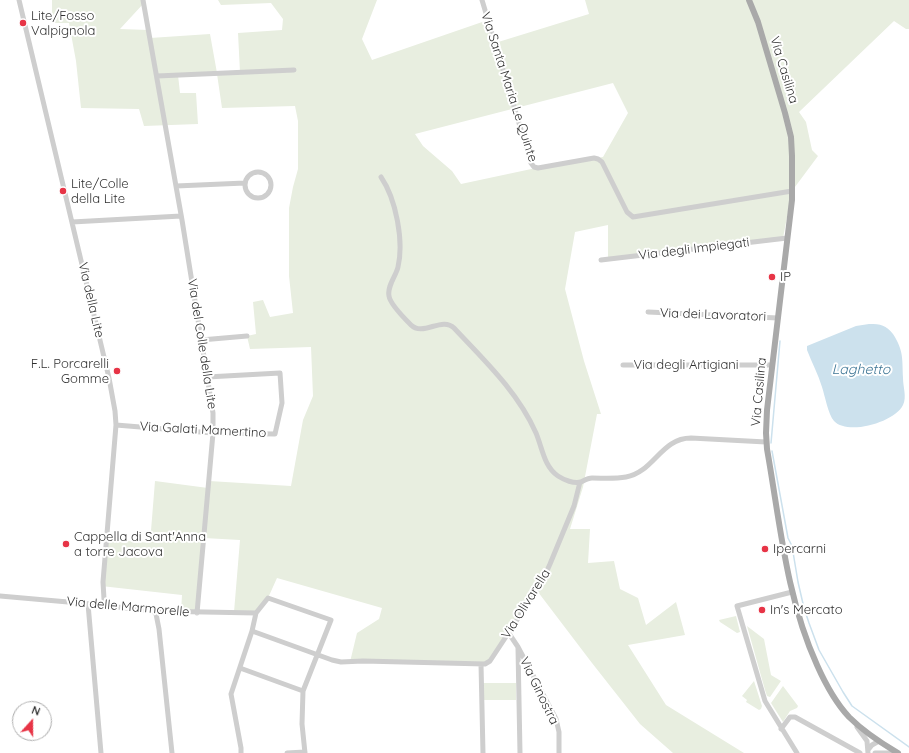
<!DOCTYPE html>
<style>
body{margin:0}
#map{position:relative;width:909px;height:753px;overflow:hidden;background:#fff;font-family:Quicksand,sans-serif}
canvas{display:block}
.north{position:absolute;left:12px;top:701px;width:40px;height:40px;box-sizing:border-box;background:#fff;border:1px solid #adadad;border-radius:50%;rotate:21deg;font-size:11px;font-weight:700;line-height:16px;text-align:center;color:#313131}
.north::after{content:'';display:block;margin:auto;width:14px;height:18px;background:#e73446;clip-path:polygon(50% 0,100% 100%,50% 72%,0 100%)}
</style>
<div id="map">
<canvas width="909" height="753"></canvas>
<div class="north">N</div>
</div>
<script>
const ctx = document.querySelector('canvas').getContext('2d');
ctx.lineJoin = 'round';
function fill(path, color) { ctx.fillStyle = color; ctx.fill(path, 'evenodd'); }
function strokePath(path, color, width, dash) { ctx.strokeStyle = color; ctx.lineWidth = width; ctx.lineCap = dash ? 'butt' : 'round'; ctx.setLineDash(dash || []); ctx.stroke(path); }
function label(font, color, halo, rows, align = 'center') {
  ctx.font = font + ' Quicksand,sans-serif'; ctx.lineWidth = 4; ctx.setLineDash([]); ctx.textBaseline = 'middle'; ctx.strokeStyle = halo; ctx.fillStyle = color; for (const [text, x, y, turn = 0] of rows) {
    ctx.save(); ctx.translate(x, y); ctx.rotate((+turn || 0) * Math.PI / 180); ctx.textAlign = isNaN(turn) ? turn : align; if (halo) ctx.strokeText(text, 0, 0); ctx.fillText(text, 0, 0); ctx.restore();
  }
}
fill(new Path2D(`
 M52,0H143L144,3L120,29L149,30L150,38L210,34L217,73L240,72L238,33L282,30L283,19L271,3L221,5L218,0H377L362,39L372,60L488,20L495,43L589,14L585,0H909V29H906L894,21L799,112L806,122L812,150L818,156L792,191L783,238L608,259V225L575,232L565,289L584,361L601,414H597L583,487L570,529H590L588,563L614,561L620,589L638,598L646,625L676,602L685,635L628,645L666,705L744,753H673L640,724L592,663L538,592L490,661L481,664L350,662L357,633L379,619L382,608L277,578L268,598L256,613L234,612L240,540L204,538L197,613L181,612L182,595L101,586L106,539L150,543L155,481L208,488L209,481L291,486L303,420L313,396L311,347L250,349L247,336L256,334L253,302L263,300L270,317L293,313L289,276V208L293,187L298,169V121L295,106L222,108L217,74L178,75L180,93H196L198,124L144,126L139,109L81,108L76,61L69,23H52ZM613,83L628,113L603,157L536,168L461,184L452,171L423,146L415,134Z
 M736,616L740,632L737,633L720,622L719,620Z
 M747,626L764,639L771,675L781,681L770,697L767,696L765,690Z
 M754,681L762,706L761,709L759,710L746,702L747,700L742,696Z
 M483,683H516V700H484Z
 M783,686L798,706L797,708L790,711L783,722L771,703Z`), '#e8eee0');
fill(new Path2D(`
 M869,324C881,324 886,325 893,334C904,351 902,359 903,378C903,387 907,397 903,405C895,422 848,436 834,421C828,414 825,396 822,387C818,374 812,363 807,350V346L856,326Z`), '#cce1ed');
strokePath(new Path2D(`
 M771,443L780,341
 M772,451L788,538L792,546L798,582L804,608L809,623L819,650L843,692L852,706L909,747`), '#cce1ed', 1.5);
strokePath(new Path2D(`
 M19,0L109,378L115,411L116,425L103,582L104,599L108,603
 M143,0L182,220L213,413V433L197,613
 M482,0L531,163L534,167L538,168L594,158L598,159L602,162L627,212L633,217L792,191
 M157,76L294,70
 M245 185a13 13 0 1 1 26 0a13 13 0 1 1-26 0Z
 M381,177C396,199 404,241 398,267C396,276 387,286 389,296C390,304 405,319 411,325C423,337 442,316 454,328C484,360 518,392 536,433C542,447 544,467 558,476C564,480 574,484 581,482C585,480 588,478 592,478C604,478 614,479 626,477C654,472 661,438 691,438L766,442
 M176,186L245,183
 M72,222L181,216
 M601,260L787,238
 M648,312L778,318
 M201,340L247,336
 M623,365H772
 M116,425L213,433L275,434L282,403L280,373L207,377
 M792,592L737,606L765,701L797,753
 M0,596L102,605L108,603L118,607L153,611L256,613
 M88,604L101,753
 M153,611L156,614L159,629L172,753
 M252,631L332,660L341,662L363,661L485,664L490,661L542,582L550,564L574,506L580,482
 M508,632L518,647L556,719L559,732V753
 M518,648L520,753
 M481,664L483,753
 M240,668L303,691
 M857,727L867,741L868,753
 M781,729L790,717H795L860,753
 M868,750L872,745L879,741
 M241,753V748L231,694L252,631L256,613L268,598L331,620L303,691L302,724L305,753
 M287,753L305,752
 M875,753H897`), '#cecece', 5);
strokePath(new Path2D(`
 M749,0L758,22L785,113L791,137L792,156V200L767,410L766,433L767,449C780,522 786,597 817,665C825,683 835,702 849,717C863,731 881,743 898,753`), '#a9a9a9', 6);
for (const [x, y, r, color] of [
 [23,23,4,"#e73446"],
 [63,191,4,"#e73446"],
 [772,277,4,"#e73446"],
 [117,371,4,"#e73446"],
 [66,544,4,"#e73446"],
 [765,549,4,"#e73446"],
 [762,610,4,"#e73446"]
]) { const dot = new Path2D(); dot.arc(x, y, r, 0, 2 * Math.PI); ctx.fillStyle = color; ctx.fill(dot); strokePath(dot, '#fff', 1.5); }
label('13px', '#313131', '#fff', [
 ["Lite/Fosso",31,16],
 ["Valpignola",31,31],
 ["Lite/Colle",71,184],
 ["della Lite",71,199],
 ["IP",780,277],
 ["F.L. Porcarelli",109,364,"right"],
 ["Gomme",109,379,"right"],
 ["Cappella di Sant'Anna",74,537],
 ["a torre Jacova",74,552],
 ["Ipercarni",773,549],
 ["In's Mercato",770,610]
], 'left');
label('13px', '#313131', '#fff', [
 ["Via Casilina",784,70,73],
 ["Via Santa Maria Le Quinte",509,87,72],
 ["Via degli Impiegati",694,249,-7],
 ["Via della Lite",91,300,77],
 ["Via dei Lavoratori",713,315,2],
 ["Via del Colle della Lite",202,344,81],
 ["Via degli Artigiani",686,365],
 ["Via Casilina",759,392,-85],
 ["Via Galati Mamertino",203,430,3],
 ["Via Olivarella",526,604,-58],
 ["Via delle Marmorelle",128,607,5],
 ["Via Ginostra",539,691,64]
]);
label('italic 14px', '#3d7595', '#fff', [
 ["Laghetto",861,370]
]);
</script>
